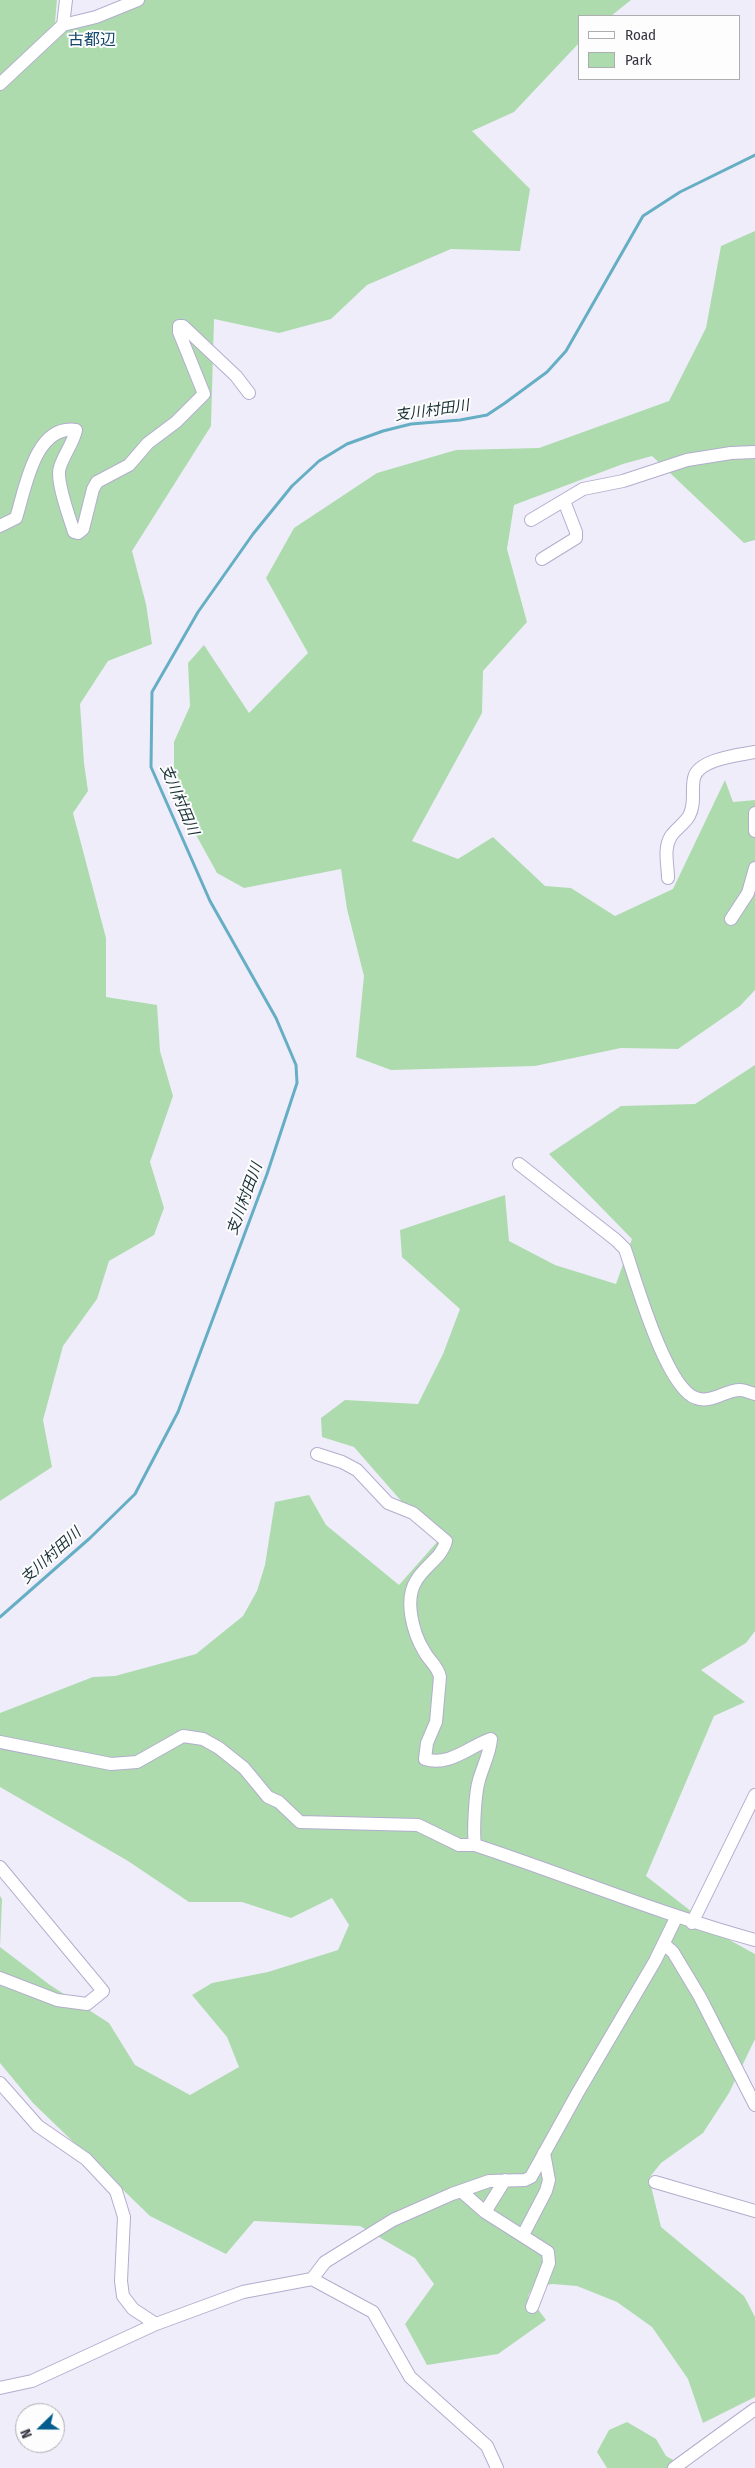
<!DOCTYPE html>
<meta charset="utf-8">
<style>
body{margin:0}
#map{position:relative;width:755px;height:2468px;overflow:hidden;background:#f0edfb;font-family:"Fira Sans Condensed",sans-serif}
canvas{display:block}
.legend{position:absolute;left:578px;top:15px;width:162px;height:65px;box-sizing:border-box;background:#fdfdfd;border:1px solid #aeadb2;margin:0;padding:6px 9px;list-style:none;font-size:15px;color:#373542}
.legend li{display:flex;align-items:center;gap:10px;height:25px}
.legend b{width:25px;border:1px solid #aeadb2}
.north{position:absolute;left:15px;top:2403px;width:50px;height:50px;box-sizing:border-box;background:#fdfdfd;border:1px solid #aeadb2;border-radius:50%;rotate:248deg;font-size:14px;font-weight:700;line-height:20px;text-align:center;color:#373542}
.north::after{content:'';display:block;margin:auto;width:18px;height:22px;background:#025d8e;clip-path:polygon(50% 0,100% 100%,50% 72%,0 100%)}
</style>
<div id="map">
<canvas width="755" height="2468"></canvas>
<ul class="legend">
<li><b style="height:6px;background:#fff"></b>Road</li>
<li><b style="height:14px;background:#addbae"></b>Park</li>
</ul>
<div class="north">N</div>
</div>
<script>
const ctx = document.querySelector('canvas').getContext('2d');
ctx.lineJoin = 'round';
function fill(path, color) { ctx.fillStyle = color; ctx.fill(path, 'evenodd'); }
function strokePath(path, color, width, dash) { ctx.strokeStyle = color; ctx.lineWidth = width; ctx.lineCap = dash ? 'butt' : 'round'; ctx.setLineDash(dash || []); ctx.stroke(path); }
function label(font, color, halo, rows, align = 'center') {
  ctx.font = font + ' "Fira Sans Condensed","Noto Sans JP",sans-serif'; ctx.lineWidth = 4; ctx.setLineDash([]); ctx.textBaseline = 'middle'; ctx.strokeStyle = halo; ctx.fillStyle = color; for (const [text, x, y, turn = 0] of rows) {
    ctx.save(); ctx.translate(x, y); ctx.rotate((+turn || 0) * Math.PI / 180); ctx.textAlign = isNaN(turn) ? turn : align; if (halo) ctx.strokeText(text, 0, 0); ctx.fillText(text, 0, 0); ctx.restore();
  }
}
fill(new Path2D(`
 M0,0H57L55,22L119,14L126,0H631L611,16H579V43L514,112L472,131L530,189L520,251L451,249L367,285L331,319L279,333L214,319L211,426L132,551L146,604L152,644L108,661L80,704L84,763L88,791L73,813L106,938V997L157,1005L160,1051L173,1096L150,1162L164,1208L154,1235L109,1261L97,1299L63,1346L43,1420L52,1467L0,1501Z
 M755,231V540L744,543L652,456L623,464L514,505L507,549L527,622L483,671L482,713L412,841L458,859L493,837L545,886L571,888L615,916L673,889L725,780L733,802L755,800V990L740,1006L678,1049L621,1048L535,1066L391,1070L356,1057L364,976L347,909L341,869L244,888L217,873L174,795V742L190,706L188,663L204,645L249,713L308,653L266,578L294,528L377,473L456,450L539,448L669,401L706,328L721,246Z
 M755,1065V1631L746,1643L701,1670L745,1702L714,1716L646,1876L724,1937L755,1954V2039L729,2093L703,2133L661,2163L649,2178L661,2227L744,2296L755,2317V2397L703,2423L688,2379L652,2327L617,2302L577,2286L553,2284L533,2287L528,2296L546,2320L498,2354L427,2365L405,2324L434,2284L415,2258L360,2226L254,2221L226,2254L150,2216L33,2103L0,2063V1896L2,1899L0,1947L50,1985L109,2023L135,2065L190,2095L239,2067L227,2037L192,1995L212,1983L268,1972L338,1950L349,1925L332,1898L291,1918L242,1902H189L128,1861L0,1787V1713L93,1677L115,1676L196,1654L243,1616L257,1591L265,1565L275,1502L309,1495L326,1525L399,1585L437,1542L354,1447L322,1437L321,1418L345,1400L418,1404L443,1354L460,1309L402,1257L400,1230L505,1195L509,1241L555,1265L616,1284L632,1239L549,1154L621,1106L695,1104Z
 M627,2422L656,2439L666,2456L688,2468H607L597,2452L609,2430Z`), '#addbae');
strokePath(new Path2D(`
 M0,1617L90,1538L135,1494L178,1412L267,1174L297,1083L296,1065L276,1018L210,901L151,767L152,692L198,612L253,534L292,486L319,461L347,444L383,431L411,424L460,420L487,415L505,403L547,372L566,351L643,216L680,192L755,155`), '#65aec4', 3);
const minor = new Path2D(`
 M63,25L66,0
 M0,84L63,25L96,17L138,0
 M531,520L583,489L623,481L687,460L731,453L755,452
 M0,526L16,518C25,491 34,424 76,430C73,444 64,454 60,467C55,479 70,519 74,532L78,533L83,529L93,489L97,482L129,465L148,443L176,422L204,394L179,332V326H183L236,376L249,393
 M542,559L576,538V532L564,501
 M755,813V831
 M668,878C668,864 663,849 671,836C676,829 684,824 689,816C696,803 691,791 694,778C698,759 739,755 755,752
 M731,919L748,893L755,868
 M519,1164L616,1240L625,1249C636,1281 666,1388 696,1398C711,1404 725,1390 740,1390C745,1390 751,1393 755,1394
 M317,1454L342,1462L357,1470L388,1503L413,1513L446,1541C442,1558 424,1566 416,1581C404,1600 413,1633 424,1651C429,1661 438,1666 440,1677L436,1722L427,1743L425,1759C449,1767 470,1746 491,1739C490,1753 483,1766 479,1780C475,1793 473,1832 475,1845
 M0,1742L111,1764L137,1762L183,1736L203,1739L219,1748L244,1768L268,1797L279,1802L300,1822L418,1825L459,1845H475C569,1876 660,1914 755,1940
 M0,1867L103,1991L87,2004L57,2000L0,1978
 M692,1923L755,1795
 M664,1944L673,1952L700,1997L755,2105
 M0,2083L38,2126L86,2159L116,2191L124,2217L121,2281L123,2296L133,2309L156,2324
 M655,2182L755,2211
 M461,2191L485,2212L548,2252L549,2263L532,2307
 M485,2212L505,2180
 M523,2235L546,2191L549,2180L544,2153
 M312,2279L325,2262L393,2220L452,2194L489,2181L525,2180L531,2177L577,2094L655,1961L676,1918
 M0,2388L32,2381L156,2324L243,2292L312,2279L373,2312L410,2377L487,2446L497,2468
 M674,2468L755,2409`);
strokePath(minor, '#b3adcd', 14);
strokePath(minor, '#fff', 12);
label('italic 15px', '#193137', '#fdfdfd', [
 ["支川村田川",432,411,-8],
 ["支川村田川",179,800,67],
 ["支川村田川",245,1199,-70],
 ["支川村田川",51,1556,-42]
]);
label('16px', '#13486b', '#fdfdfd', [
 ["古都辺",92,41]
]);
</script>
